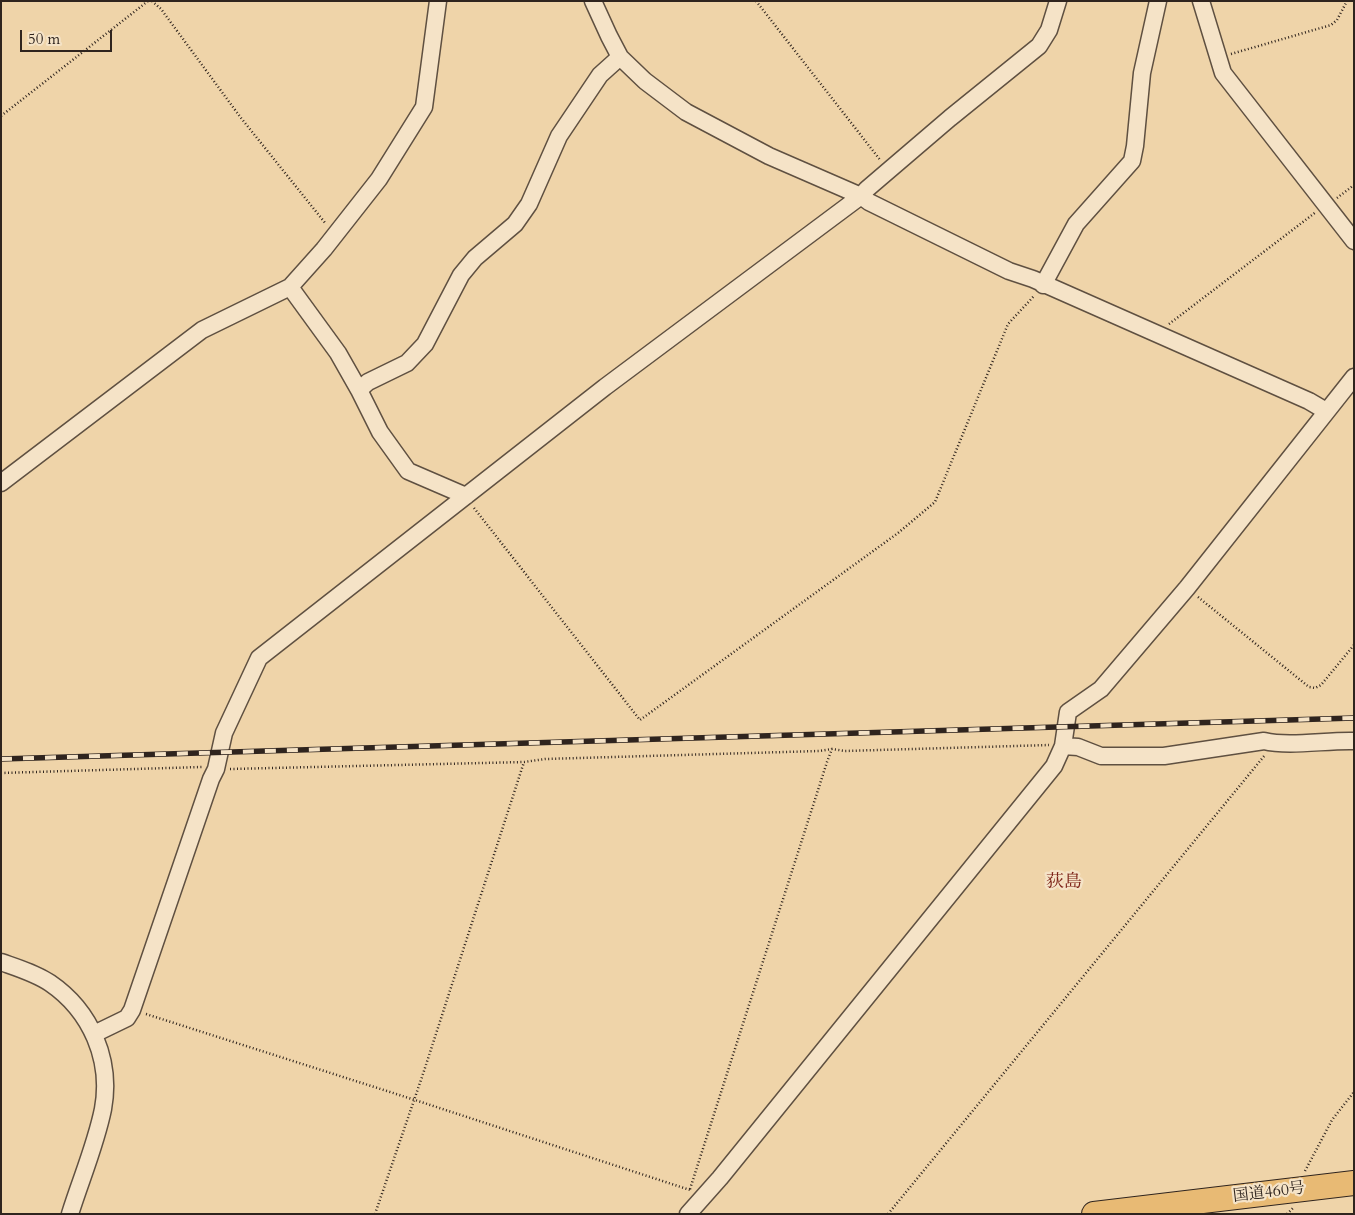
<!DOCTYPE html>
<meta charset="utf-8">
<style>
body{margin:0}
#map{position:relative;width:1355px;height:1215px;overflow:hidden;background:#efd4a9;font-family:Cardo,serif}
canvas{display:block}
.frame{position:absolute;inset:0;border:2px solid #2f241e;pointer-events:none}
.scale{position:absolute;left:20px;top:30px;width:92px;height:22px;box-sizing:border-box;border:2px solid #2f241e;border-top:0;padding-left:6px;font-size:15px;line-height:18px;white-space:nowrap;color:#2f241e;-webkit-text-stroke:4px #f5e3c7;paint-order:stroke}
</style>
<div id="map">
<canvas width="1355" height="1215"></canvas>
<div class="frame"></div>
<div class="scale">50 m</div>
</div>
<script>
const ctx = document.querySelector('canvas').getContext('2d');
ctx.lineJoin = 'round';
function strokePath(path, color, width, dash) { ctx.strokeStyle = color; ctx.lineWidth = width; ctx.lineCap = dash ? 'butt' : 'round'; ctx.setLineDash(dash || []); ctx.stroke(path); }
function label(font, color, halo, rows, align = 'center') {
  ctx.font = font + ' Cardo,"Noto Serif JP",serif'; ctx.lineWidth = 4.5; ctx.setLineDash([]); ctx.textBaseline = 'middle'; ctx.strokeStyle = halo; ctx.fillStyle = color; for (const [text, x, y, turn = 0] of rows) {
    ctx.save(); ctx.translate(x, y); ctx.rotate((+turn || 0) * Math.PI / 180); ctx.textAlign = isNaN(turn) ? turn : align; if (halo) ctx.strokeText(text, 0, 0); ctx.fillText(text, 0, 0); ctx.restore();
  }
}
const minor = new Path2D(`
 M593,1L609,36L620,57L645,81L686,112L769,156L861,196L869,202L1009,271L1033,279L1309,401L1326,411
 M1201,1L1223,73L1354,241
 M1043,285L1076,224L1132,161L1135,146L1142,73L1158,1
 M290,287L338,353L359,390L380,432L408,471L466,496
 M359,390L368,382L407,363L425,344L461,275L475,258L515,224L529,204L559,136L600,75L620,57
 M1,483L202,330L290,287L324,249L379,179L424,107L438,1
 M1063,746L1078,747L1101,756H1164L1264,741C1289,747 1327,740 1354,741
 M1,962C18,968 35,973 50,983C91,1011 112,1060 103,1109C96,1144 81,1179 70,1214
 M94,1034L127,1018L132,1010L211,779L216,769L224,733L259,658L605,387L861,196L867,189L950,118L1039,46L1049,30L1058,1
 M688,1214L720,1178L1054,766L1063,746L1068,712L1101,689L1187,588L1354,377`);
const highway = new Path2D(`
 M1094,1214L1354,1183`);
strokePath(minor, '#5f5041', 19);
strokePath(highway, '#2f241e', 26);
strokePath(new Path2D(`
 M152,1L161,9L241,118L326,224
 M756,1L881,161
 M1231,54L1331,25L1337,20L1347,1
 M1,116L148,1
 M1337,198L1354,185
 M1169,324L1316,212
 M474,508L640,720L898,533L935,502L1008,324L1034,296
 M1198,597L1309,687L1315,688L1321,685L1354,645
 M230,769L524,762L545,759L819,751L832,749L845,751L1049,745
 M1,773L202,767
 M146,1014L415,1100L690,1190
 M1305,1171L1332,1120L1354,1092
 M690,1189L827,762L832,749
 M375,1214L423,1074L524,762
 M888,1214L1265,755
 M1287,1214L1293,1208`), '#2f241e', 2.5, [1, 2.5]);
strokePath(minor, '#f5e3c7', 16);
strokePath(highway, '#e8ba74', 24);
const rail = new Path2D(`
 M1,759L1354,718`);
strokePath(rail, '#2f241e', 5.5);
strokePath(rail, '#f5e3c7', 4, [11]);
label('16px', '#2f241e', '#f5e3c7', [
 ["国道460号",1269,1193,-7]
]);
label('18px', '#7a1f14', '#f5e3c7', [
 ["荻島",1064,883]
]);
</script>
